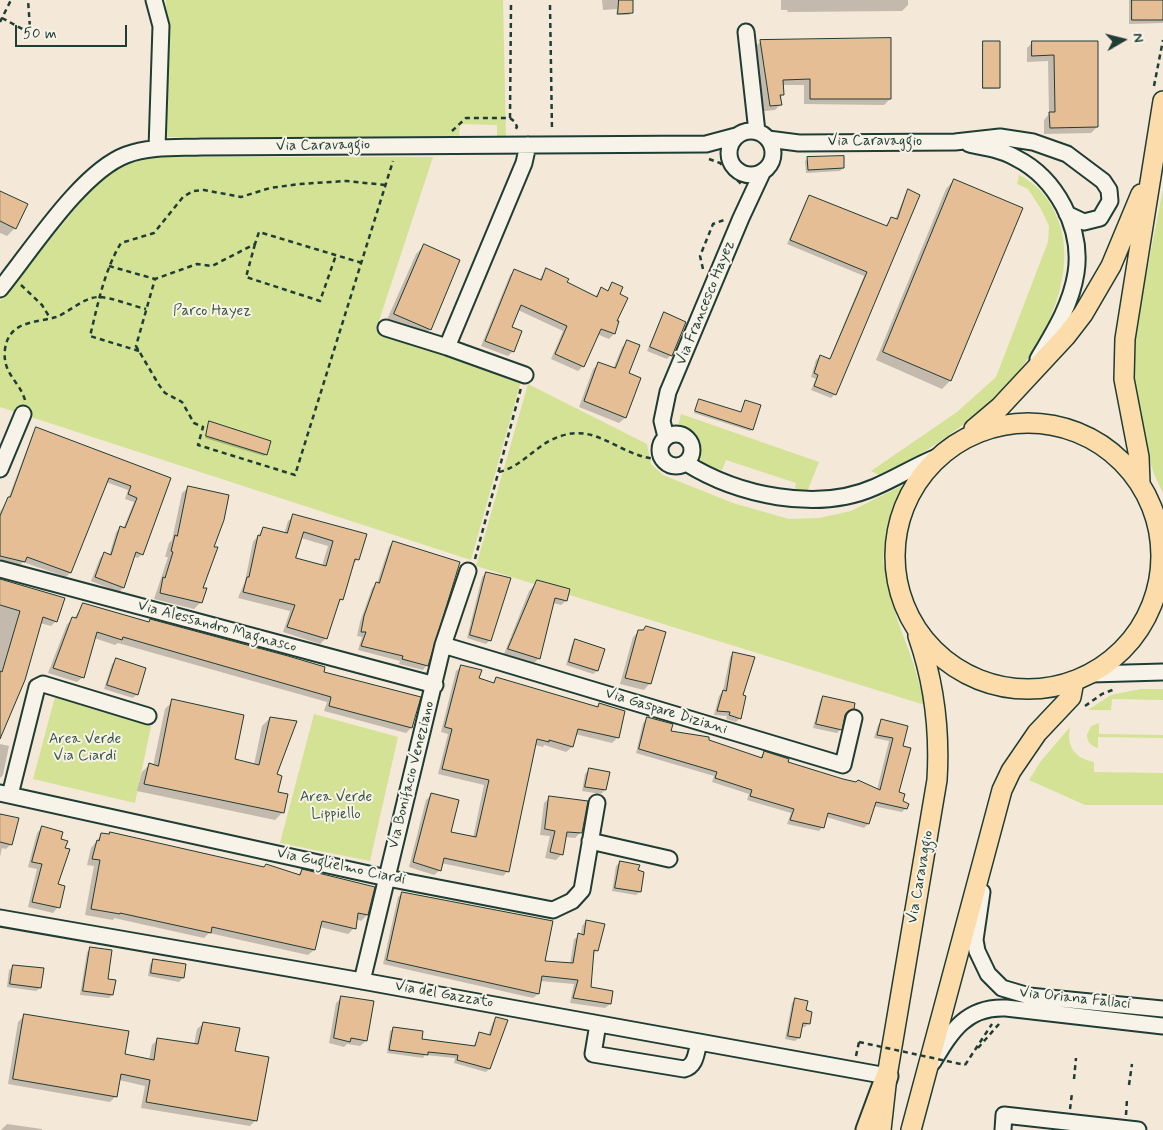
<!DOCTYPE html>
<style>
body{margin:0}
#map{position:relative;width:1163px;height:1130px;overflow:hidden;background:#f4e8d8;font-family:Mynerve,sans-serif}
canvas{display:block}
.north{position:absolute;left:1098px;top:15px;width:50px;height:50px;-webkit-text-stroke:4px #f7f3e8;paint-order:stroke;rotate:82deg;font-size:14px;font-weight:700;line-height:20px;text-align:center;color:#1f3d34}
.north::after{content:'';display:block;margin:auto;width:18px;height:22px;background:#1f3d34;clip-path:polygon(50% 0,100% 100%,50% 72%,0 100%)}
.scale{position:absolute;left:15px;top:25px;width:112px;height:22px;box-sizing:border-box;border:2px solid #1f3d34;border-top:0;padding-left:6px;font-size:15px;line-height:18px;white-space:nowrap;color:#1f3d34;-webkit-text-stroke:4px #f7f3e8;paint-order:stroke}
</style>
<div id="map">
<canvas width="1163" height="1130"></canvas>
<div class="north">N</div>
<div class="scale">50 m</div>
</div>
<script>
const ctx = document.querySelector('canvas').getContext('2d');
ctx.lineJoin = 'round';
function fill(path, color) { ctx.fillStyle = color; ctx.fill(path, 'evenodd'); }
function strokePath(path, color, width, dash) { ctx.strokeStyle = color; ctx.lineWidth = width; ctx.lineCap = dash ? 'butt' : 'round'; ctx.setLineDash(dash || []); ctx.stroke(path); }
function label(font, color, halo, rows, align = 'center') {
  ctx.font = font + ' Mynerve,sans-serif'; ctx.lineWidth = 4; ctx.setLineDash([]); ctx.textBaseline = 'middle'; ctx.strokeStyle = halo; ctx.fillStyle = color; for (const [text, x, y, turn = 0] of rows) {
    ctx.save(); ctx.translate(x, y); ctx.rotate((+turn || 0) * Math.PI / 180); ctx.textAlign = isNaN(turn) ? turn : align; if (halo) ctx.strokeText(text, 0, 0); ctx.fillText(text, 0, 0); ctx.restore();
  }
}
fill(new Path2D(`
 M166,0H503L506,139H497V125L460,124L459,138L157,137Z
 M159,157H433L376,330L521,381L471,560L0,407V301L93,187L115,171L134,162Z
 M1019,175C1043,187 1056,208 1062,233C1074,288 1037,356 999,394C973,420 915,461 881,476L871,471L957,412L996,377L1048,242L1049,226L1041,209L1028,189L1017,184Z
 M1163,189V493L1154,474L1142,433L1133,386L1134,337Z
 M528,384L647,444L651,464L663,475L733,503L789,519L819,518L851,511L903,485L886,529L883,561L897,619L914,665L925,705L476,566Z
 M681,414L819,462L807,492L795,490L796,483L726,460L722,470C716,468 708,467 703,463C690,450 704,433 678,426Z
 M1141,689H1163V700L1112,699L1111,710H1088L1111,695Z
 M55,697L151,726L135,803L33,779Z
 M314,714L398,737L370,861L280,843Z
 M1099,723V734L1163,735V738L1098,737V748C1091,746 1087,742 1087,735L1091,726Z
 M1070,727C1066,747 1075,758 1094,762V772L1163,773V805H1085L1029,780L1041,761Z`), '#d3e295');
fill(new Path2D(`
 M602,0H632V12L629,15H616L617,9L603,10Z
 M781,0H908V5L902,11L787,12L788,10H781Z
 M1129,0H1163V23L1129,24Z
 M761,41L890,99L884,105L804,104V85H782L781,104L775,110L764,111L755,47Z
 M1033,42H1097V127L1091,133L1044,134V120L1049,114L1048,61L1027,62V48Z
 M984,43L999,88L997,89H982Z
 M808,158L843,168L840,171L806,173L805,161Z
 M954,180L1021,208L950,381L942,389L876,360L946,189Z
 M909,191L835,394L831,398L811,390L816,379L811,377L816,360L820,356L829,360L864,276L787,244L806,201L810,197L885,227L891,218L895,220L905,195Z
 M0,192L15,228L7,236L0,233Z
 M424,246L430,329L421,338L386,322L416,254Z
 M515,270L539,280L546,270L595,297L601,289L606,292L613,284L619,295L615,321L618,322L614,334L609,339L597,334L583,366L578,371L551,359L563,331L518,310L510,328L513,351L508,356L481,346L510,275Z
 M665,314L671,355L667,359L647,351L661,318Z
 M628,341L627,374L639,379L625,418L619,423L579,407L593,369L599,364L613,369L622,347Z
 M699,400L740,414L746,401L752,430L750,431L694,413Z
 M210,423L266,454L264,456L205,438Z
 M37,428L170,479L142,554L138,558L133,556L123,588L119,592L91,581L100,558L104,554L109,556L116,532L120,528L123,529L134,502L125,499L128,490L106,482L70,573L66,577L23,562L20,565L0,560V512L8,499L33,433Z
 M189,487L213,548L202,589H205L200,603L194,609L154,599L168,557H165L169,543L172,540L182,493Z
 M294,516L365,535L358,559L352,565L342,599L338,603L326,638L320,644L283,632L290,611L238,598L245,581L253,542L264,528L284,534L288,521ZM301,538L328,546L322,566L295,559Z
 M393,542L427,665L423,670L399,664L400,661L358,650L362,637L357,636L360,622L372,588L377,583L389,547Z
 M486,573L490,640L486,644L467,638L482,577Z
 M0,580L56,621L51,626L40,623L0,736Z
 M538,581L566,601L561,605L553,603L539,658L534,663L504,654L529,591Z
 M83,604L322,673L411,728L406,733L324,711L327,702L118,643L115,645L94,638L83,677L77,682L48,673L67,624L74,619Z
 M639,631L650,683L644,690L620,684L633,637Z
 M575,641L603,649L597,671L593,674L566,665L572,645Z
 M734,653L740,718L736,722L726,719L727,716L714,715L719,696L723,691L730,657Z
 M116,660L137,694L133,698L104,689L112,664Z
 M462,666L478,679L491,684L497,678L596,708L599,704L617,738L612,743L575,734L572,747L566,752L544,745L543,747L535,745L508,871L503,876L441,863L440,870L434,875L409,867L426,800L431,795L450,833L473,838L484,785L438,774L448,734L441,732L456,671Z
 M823,697L852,708L844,714L840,730L837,733L813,728L820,701Z
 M173,701L233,760L254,765L262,726L270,718L277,793L282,813L275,820L137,791L142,772L149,765L153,766L165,709Z
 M647,719L669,732L707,740L760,758L764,752L787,762L877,790L889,741L874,738L878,725L882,721L901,747L898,793L906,808L902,812L873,806L868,824L864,828L826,817L823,827L819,831L787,824L791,813L747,800L749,794L712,782L714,776L636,753L643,723Z
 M0,744L9,746L3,775L0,778Z
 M589,770L605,790L601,794L582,791L585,774Z
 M550,797L581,832L575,838L565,837L562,854L556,860L545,858L550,836L540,835L544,803Z
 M0,815L11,844L6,849L2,848L0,857Z
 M42,827L60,840L56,885L58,907L53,913L28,907L37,869L28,867L37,833Z
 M102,834L298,875L302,871L373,888L367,915L361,921L356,919L354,928L348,934L320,927L314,950L308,955L209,933L204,938L114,918L113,920L85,915L94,866L87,865L91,848Z
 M620,862L637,871L640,892L636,895L612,891L616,866Z
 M403,893L543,962L570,964L574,939L581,935L582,926L586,921L597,950L592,955L589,988L610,1004L605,1008L570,1003L574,984L540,981L538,994L533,998L383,964L398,897Z
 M91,948L112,995L109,998L80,995L87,952Z
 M154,960L183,978L179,982L148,976L150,964Z
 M13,967L40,988L36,991L7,987L9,970Z
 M342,997L366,1041L360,1046L347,1044L344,1047L329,1043L336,1003Z
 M796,999L805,1011L809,1023L805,1027H801L799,1038L795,1041L785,1039L792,1003Z
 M24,1016L123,1055L149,1060L152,1045L158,1039L194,1045L197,1029L203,1024L233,1052L256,1120L250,1126L141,1108L145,1086L119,1080L116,1096L110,1102L8,1084L18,1022Z
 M496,1018L489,1069L486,1072L454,1063L455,1058L425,1055L423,1058L387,1053L390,1031L394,1028L421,1040L473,1047L480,1033L488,1036L493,1022Z
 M7,1124L42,1129V1130H1Z`), '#0003');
const building = new Path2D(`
 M619,0H633V13L618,14Z
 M1132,0H1163V20H1132Z
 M891,38V99H810V79L783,80L784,95H780L782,105L770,106L760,40Z
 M983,41H1000V88H983Z
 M1032,41H1098V127L1050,128L1049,112H1055L1054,55L1032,56Z
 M844,156V168L808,170L807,157Z
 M954,179L1023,208L951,381L883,352Z
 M908,189L920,195L836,395L814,386L818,375L814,373L820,355L830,359L867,272L790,240L809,195L887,226L891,217L897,219Z
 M0,191L28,204L16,229L0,221Z
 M424,244L460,260L431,330L394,314Z
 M546,268L569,279L567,282L597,297L601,287L608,291L612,282L623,287L620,294L628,298L617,321H619L615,334L601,329L584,367L555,354L567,326L521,305L512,327L522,331L514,352L485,341L514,269L541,280Z
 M664,312L686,322L672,356L650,347Z
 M627,340L640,345L629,373L641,378L626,418L584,401L598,362L615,368Z
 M699,399L741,412L745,400L761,405L753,430L695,411Z
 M209,421L271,441L267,455L206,436Z
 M36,427L171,478L143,555L136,552L124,588L95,577L104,552L111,555L120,526L125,528L137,498L128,494L131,486L109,478L71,573L27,557L25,562L0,556V516L8,497H10Z
 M188,486L229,495L224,520L214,547H218L203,588H207L202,603L160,593L163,577L165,578L173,552L171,551L175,535L177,536Z
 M293,514L367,534L359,560L355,559L343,600L340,599L327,639L287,627L295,605L243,592L247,577H249L258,535L260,536L263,527L287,533ZM304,532L333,541L326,566L296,558Z
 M393,541L460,562L428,666L402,659L403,656L361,646L366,632H361L364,616L376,582L379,583Z
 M486,572L511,578L491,641L470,635Z
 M0,579L65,598L57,622L43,617L25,680L0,739V671L2,672L20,611L0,605Z
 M537,580L570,589L567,601L555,598L540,659L508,649Z
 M83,603L149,622L150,619L288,656L325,667L324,672L421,697L412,728L329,706L331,697L123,637L122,640L97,632L84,678L53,668L72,617L76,618Z
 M646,626L666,632L651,684L625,678L638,630H643Z
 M575,639L605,649L598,671L569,662Z
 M733,652L755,657L743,695L746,696L741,719L729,715L730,712L717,711L723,690L726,691Z
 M116,658L146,668L138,695L107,685Z
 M461,665L482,670L479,678L494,683L496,677L598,707L599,703L625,711L619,738L578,729L573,747L549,740V742L537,739L509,872L444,858L441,871L413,862L431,793L459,800L451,832L476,837L489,780L442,769L452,729L445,727Z
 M823,696L855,703L854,709L848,711L845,715L842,730L816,724Z
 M172,699L244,715L235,759L259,765L270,717L297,721L277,774L282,776L278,792L288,794L284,813L144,784L149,763L158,766Z
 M647,717L673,724L671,731L709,737V740L762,758L764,751L789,759L788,762L843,779L856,782L858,780L880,790L893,738L877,735L881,719L908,726L903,746L911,748L899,792L905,794L903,801L909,804L907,809L876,802L869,824L828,813L824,828L790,820L794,809L750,796L752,790L715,778L717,772L639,749Z
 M589,768L610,772L606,790L585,787Z
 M549,796L588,801L582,833L567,832L563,855L550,852L555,831L545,829Z
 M0,814L19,818L12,845L0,842Z
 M42,826L63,832L61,839L68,841L65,848L70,849L58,884L65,886L60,908L32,902L42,864L32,862Z
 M110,832L264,867L266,864L300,875L302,869L375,887L368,915L358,913L356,929L322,921L315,950L212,927L211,933L120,913V914L91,909L100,860L92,859L97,840L99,841L101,833L109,834Z
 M620,861L640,865L638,870L644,872L641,892L615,888Z
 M402,892L553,921L545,961L573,963L578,933L584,935L586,920L605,924L598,951L594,950L591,987L613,991L611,1004L573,998L578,980L542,976L539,994L387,960Z
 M90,947L112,950L108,979L116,980L113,995L83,991Z
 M153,959L186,964L184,978L151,973Z
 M13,965L44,968L41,988L10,984Z
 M341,996L374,1001L367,1041L351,1038L350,1042L334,1038Z
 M795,998L808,1001L806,1010L812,1012L810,1024L803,1023L800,1038L788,1036Z
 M24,1014L129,1031L125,1054L154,1060L157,1038L198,1044L203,1022L240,1028L235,1051L269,1057L257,1121L146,1102L150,1080L121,1074L117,1097L13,1079Z
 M496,1017L508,1020L490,1069L457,1060L458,1055L428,1052V1055L389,1050L393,1027L423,1031L422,1039L475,1046L479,1032L490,1035Z`);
fill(building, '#e6be96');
strokePath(building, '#1f3d34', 1);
const minor = new Path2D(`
 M154,0L161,26L157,148
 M746,32L757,132
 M729 153a22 22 0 1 1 44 0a22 22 0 1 1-44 0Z
 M768,139L799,143L955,142L1000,137L1033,142L1067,154L1103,181L1109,190L1110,201L1100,218L1084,222L1067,214
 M969,144C985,147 1002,150 1016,158C1056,178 1083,228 1076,273C1071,305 1054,332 1038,359
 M0,289C31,251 81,172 126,155C150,146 177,148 202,147L706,144L736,136
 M386,328L447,347
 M525,375L447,347L524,163L528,145
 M660 450a16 16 0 1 1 32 0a16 16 0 1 1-32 0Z
 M666,437L662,421L668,392L741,218L762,173
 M686,463C737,495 817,513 875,487C896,478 915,466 937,457
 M0,469L23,414
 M1161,545L1163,549
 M0,569L435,685
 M443,645L843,765L854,718
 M1091,674L1163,672
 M0,793L387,878L553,910L572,901L582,890L597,803
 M10,795L37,687L43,684L148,716
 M590,841L669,859
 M982,892L975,940L977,951L988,974L1002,988L1029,996L1163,1009
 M0,918L362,981L887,1076
 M362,981L443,645L468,571
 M598,1024L593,1054L684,1069C696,1066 696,1053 699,1042
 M933,1062C951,1032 966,1006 1006,1008L1163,1026
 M1003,1130L1004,1115L1138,1130`);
const major = new Path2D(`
 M895 556a133 133 0 1 1 266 0a133 133 0 1 1-266 0Z
 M974,429L1000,407L1066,336L1083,314L1111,266L1141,194
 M1140,483L1139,457L1124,379L1125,339L1163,101
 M881,1130L887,1076L937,780C940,731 934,682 918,636
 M911,1130L1002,790L1011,771L1037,733L1071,697L1074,681`);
const highway = new Path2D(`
 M867,1130L887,1076`);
strokePath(minor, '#1f3d34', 19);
strokePath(major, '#1f3d34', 22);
strokePath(highway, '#1f3d34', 25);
strokePath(new Path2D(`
 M550,5L552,130
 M2,18L28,32L30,28L28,0
 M0,22L11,0
 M1154,86L1163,40
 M510,118L511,4
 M452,131L466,118H510L515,122L517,127L514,131
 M709,159L720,163L741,184
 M255,244L246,277L320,301L336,255
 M362,263L259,232L255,244L212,266L197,264L155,279L136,346L159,385L165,393L182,402L194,423L203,427L198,445L295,475L393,161
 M109,266L155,279
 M703,269L700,256L713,224L724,220
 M21,285L42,305L50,318
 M139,351L90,336C98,304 104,271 121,243L154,233L183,197L193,191L204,190L241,197L270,188L299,184L346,181L386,185
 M25,400C19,380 2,374 5,349C9,320 37,323 56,317C70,312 82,298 98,297C112,297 132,306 146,309
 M499,472C520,467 532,450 551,440C588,422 606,444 638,455C646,458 656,459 664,461
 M475,559L521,388
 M1085,706L1102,694L1115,689
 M978,1048L999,1024
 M856,1056L859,1042
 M965,1065L992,1024
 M1074,1079L1076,1058
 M1129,1085L1132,1064
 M1070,1109L1072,1093
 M1126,1115L1127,1099`), '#1f3d34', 2.5, [5, 4]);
strokePath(minor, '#f7f3e8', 15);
strokePath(major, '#fddcac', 19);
strokePath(highway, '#fddcac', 21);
strokePath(new Path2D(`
 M859,1042L965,1065`), '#1f3d34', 2.5, [5, 4]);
label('15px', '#1f3d34', '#f7f3e8', [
 ["Via Caravaggio",875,142],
 ["Via Caravaggio",323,146,-1],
 ["Via Francesco Hayez",706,303,-68],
 ["Via Alessandro Magnasco",217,627,15],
 ["Via Gaspare Diziani",666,712,17],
 ["Via Bonifacio Veneziano",412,775,-76],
 ["Via Guglielmo Ciardi",341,867,12],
 ["Via Caravaggio",921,877,-80],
 ["Via del Gazzato",444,995,10],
 ["Via Oriana Fallaci",1075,999,6]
]);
label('15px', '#3a5643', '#f7f3e8', [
 ["Parco Hayez",212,312],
 ["Area Verde",85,740],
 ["Via Ciardi",85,757],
 ["Area Verde",336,798],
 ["Lippiello",336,815]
]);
</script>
